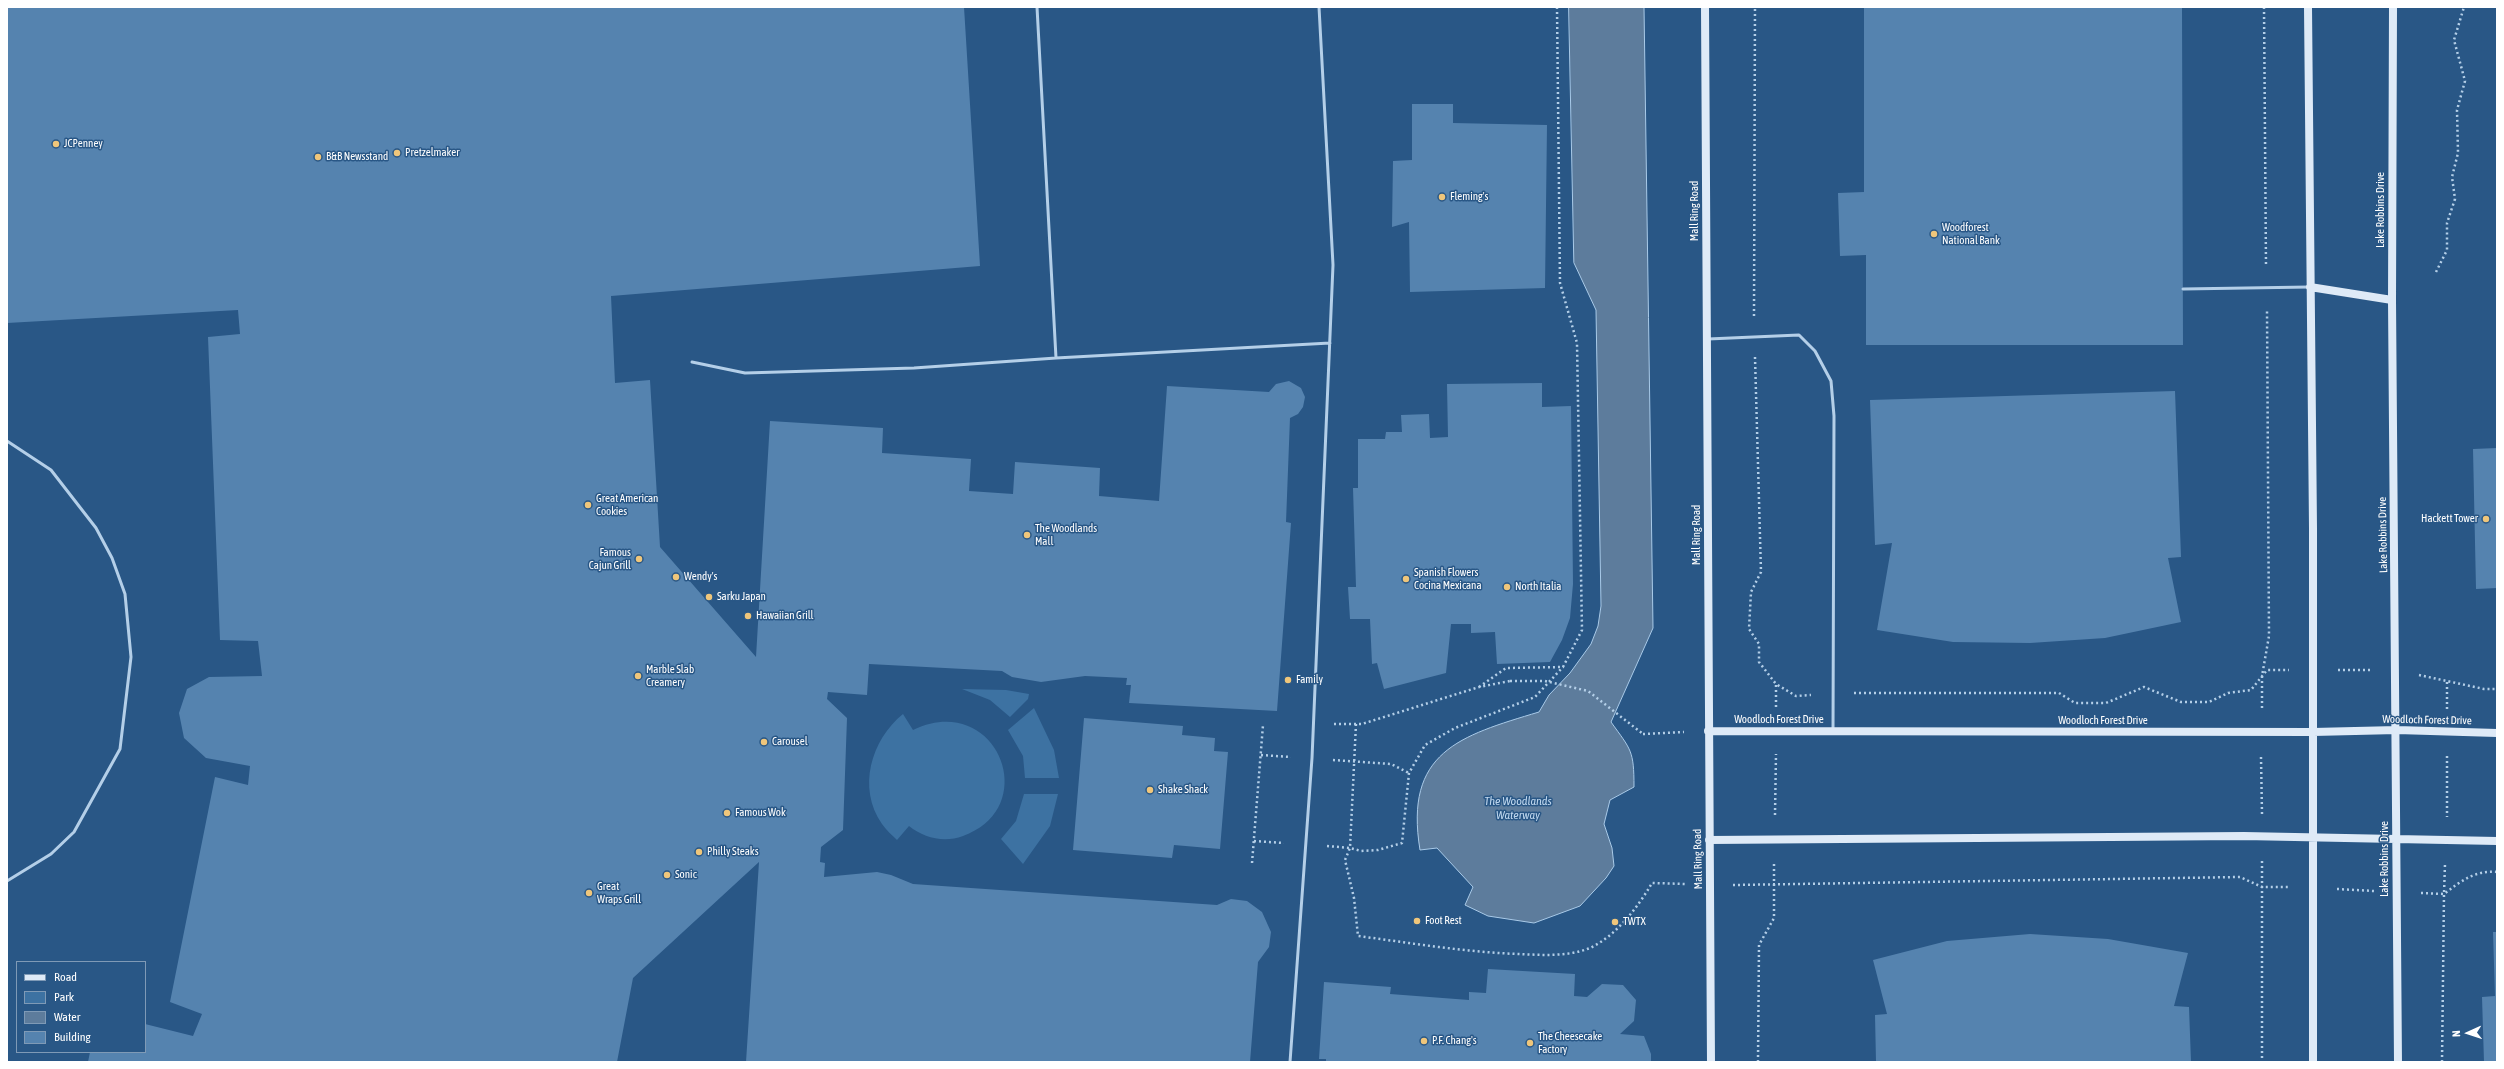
<!DOCTYPE html>
<style>
body{margin:0}
#map{position:relative;width:2504px;height:1069px;overflow:hidden;background:#295786;font-family:"Asap Condensed",sans-serif}
canvas{display:block}
.frame{position:absolute;inset:0;border:8px solid #fff;pointer-events:none}
.legend{position:absolute;left:16px;top:961px;width:130px;height:92px;box-sizing:border-box;background:#295786;border:1px solid #7f9ab6;margin:0;padding:5px 7px;list-style:none;font-size:12px;color:#fff}
.legend li{display:flex;align-items:center;gap:8px;height:20px}
.legend b{width:20px;border:1px solid #7f9ab6}
.north{position:absolute;left:2448px;top:1013px;width:40px;height:40px;-webkit-text-stroke:3px #295786;paint-order:stroke;rotate:267deg;font-size:11px;font-weight:700;line-height:16px;text-align:center;color:#fff}
.north::after{content:'';display:block;margin:auto;width:14px;height:18px;background:#fff;clip-path:polygon(50% 0,100% 100%,50% 72%,0 100%)}
</style>
<div id="map">
<canvas width="2504" height="1069"></canvas>
<div class="frame"></div>
<ul class="legend">
<li><b style="height:5px;background:#deeaf7"></b>Road</li>
<li><b style="height:11px;background:#3d72a2"></b>Park</li>
<li><b style="height:11px;background:#5d7c9c"></b>Water</li>
<li><b style="height:11px;background:#5583af"></b>Building</li>
</ul>
<div class="north">N</div>
</div>
<script>
const ctx = document.querySelector('canvas').getContext('2d');
ctx.lineJoin = 'round';
function fill(path, color) { ctx.fillStyle = color; ctx.fill(path, 'evenodd'); }
function strokePath(path, color, width, dash) { ctx.strokeStyle = color; ctx.lineWidth = width; ctx.lineCap = dash ? 'butt' : 'round'; ctx.setLineDash(dash || []); ctx.stroke(path); }
function label(font, color, halo, rows, align = 'center') {
  ctx.font = font + ' "Asap Condensed",sans-serif'; ctx.lineWidth = 3; ctx.setLineDash([]); ctx.textBaseline = 'middle'; ctx.strokeStyle = halo; ctx.fillStyle = color; for (const [text, x, y, turn = 0] of rows) {
    ctx.save(); ctx.translate(x, y); ctx.rotate((+turn || 0) * Math.PI / 180); ctx.textAlign = isNaN(turn) ? turn : align; if (halo) ctx.strokeText(text, 0, 0); ctx.fillText(text, 0, 0); ctx.restore();
  }
}
fill(new Path2D(`
 M962,689L1006,690L1029,694L1028,699L1010,717L990,700Z
 M1034,708L1054,750L1059,778H1025L1023,756L1008,730Z
 M903,714L913,730C996,690 1044,807 963,836C944,843 924,838 909,826L897,840C892,835 886,830 882,824C857,788 871,740 903,714Z
 M1024,794H1058L1050,826L1023,864L1001,839L1016,821Z`), '#3d72a2');
const water = new Path2D(`
 M1569,7H1644L1653,628L1611,722C1631,750 1634,750 1634,787L1610,800L1604,824L1612,848L1614,866L1606,878L1580,906L1534,923L1488,916L1465,905L1473,887L1437,848L1420,850C1404,752 1459,736 1539,712L1549,695L1570,673L1591,644L1598,626L1601,606L1596,310L1574,263Z`);
fill(water, '#5d7c9c');
strokePath(water, '#a9cae8', 1);
fill(new Path2D(`
 M7,7H964L980,266L611,296L615,383L650,380L660,547L756,657L770,421L883,428L882,453L971,459L969,491L1013,494L1015,462L1100,468L1099,496L1159,501L1167,386L1269,392L1276,384L1289,381L1301,388L1305,397L1303,407L1298,414L1290,418L1286,522L1291,523L1277,711L1129,703L1131,685H1126L1127,678L1085,676L1041,682L1012,677L1002,671L869,664L867,695L828,692L827,699L847,718L843,830L821,847L820,862L825,863L824,877L877,872L891,875L913,884L1217,905L1231,899L1247,901L1262,912L1271,932L1269,947L1258,962L1250,1062H746L759,862L633,978L617,1062H88L90,1052H145V1024L193,1036L202,1014L170,1002L215,777L248,785L250,766L206,758L184,738L179,713L187,689L209,677L262,676L258,641L220,640L208,337L240,334L238,310L7,323Z
 M1864,7H2182L2183,345H1866V255L1840,256L1838,193L1864,192Z
 M1412,104H1453V123L1547,125L1545,288L1410,292L1409,222L1392,227L1393,161L1412,160Z
 M1542,383V407L1571,406L1573,584L1570,618L1562,640L1550,662L1497,664L1495,632L1471,633V624H1451L1446,673L1384,689L1377,663L1372,664L1370,619H1350L1348,587H1356L1353,488H1358V439H1385L1386,432H1402L1401,415L1429,414L1430,438L1448,437L1447,384Z
 M2175,391L2181,557L2168,558L2181,622L2105,638L2030,643L1953,642L1877,630L1892,543L1875,545L1870,400Z
 M2497,448V588L2476,589L2473,449Z
 M1084,718L1183,726L1182,735L1215,738L1214,751L1228,752L1220,849L1174,845L1172,858L1073,850Z
 M2493,932H2497V1062H2484L2482,997L2495,996Z
 M2030,934L2108,939L2188,953L2174,1006L2189,1007L2191,1062H1876L1875,1015L1887,1014L1873,960L1947,941Z
 M1488,969L1575,974L1574,996L1587,997L1602,984L1623,985L1636,1000L1634,1021L1620,1034L1644,1036L1651,1054V1062H1326V1059H1319L1324,982L1391,987L1390,994L1469,1000V992L1486,993Z`), '#5583af');
strokePath(new Path2D(`
 M2264,7L2266,266
 M2436,272L2447,250V223L2455,199L2452,177L2458,153L2457,110L2465,81L2454,40L2464,7
 M1754,316L1755,7
 M1755,357L1761,572L1751,592L1749,629L1759,644V662L1776,684
 M2338,670H2371
 M2419,675L2484,689H2497
 M1479,687L1506,668L1563,667L1582,630L1577,343L1560,283L1557,7
 M1854,693H2059L2075,703H2106L2144,687L2181,702H2209L2228,693L2251,690L2267,670H2289
 M1776,707V684L1796,696L1811,695
 M2262,708V676L2269,636L2267,309
 M2447,709V681
 M1334,724H1362L1479,687L1510,681
 M1356,724L1350,848L1345,860L1354,898L1358,936C1411,943 1464,952 1518,954C1542,955 1567,957 1590,948C1616,936 1638,907 1652,883L1686,884
 M1643,734L1684,732
 M1261,755L1291,757
 M2447,756V817
 M2261,757L2262,814
 M1333,760L1391,764L1409,773
 M1775,815L1776,754
 M1254,841L1284,843
 M1327,846L1350,848L1361,851L1378,850L1402,843L1409,773L1425,745L1455,728L1535,697L1563,667
 M2262,861V1062
 M1252,863L1263,725
 M1733,885L2240,877L2262,887H2290
 M2337,889L2374,891
 M2421,893L2444,894L2445,864
 M1758,1062L1759,945L1774,918V864
 M2442,1062L2444,894C2461,881 2475,870 2497,872`), '#b4cfe8', 2.5, [2, 3]);
strokePath(new Path2D(`
 M1037,7L1056,358
 M2183,289L2309,287
 M1708,339L1799,335L1815,351L1831,381L1834,416L1833,730
 M692,362L745,373L914,368L1056,358L1330,343
 M7,441L51,470L96,528L112,558L125,594L131,657L120,749L74,832L51,854L7,881
 M1290,1062L1312,758L1333,265L1319,7`), '#b4cfe8', 3);
strokePath(new Path2D(`
 M1705,7L1711,1062
 M2308,7L2313,528V1062
 M2393,7L2392,300L2398,1062
 M2310,287L2392,300
 M1708,731L2313,732L2397,730L2497,733
 M1709,840L2244,836L2497,841`), '#deeaf7', 8);
strokePath(new Path2D(`
 M1510,681H1545L1588,691L1643,734`), '#b4cfe8', 2.5, [2, 3]);
for (const [x, y, r, color] of [
 [56,144,4,"#efc67b"],
 [397,153,4,"#efc67b"],
 [318,157,4,"#efc67b"],
 [1442,197,4,"#efc67b"],
 [1934,234,4,"#efc67b"],
 [588,505,4,"#efc67b"],
 [2486,519,4,"#efc67b"],
 [1027,535,4,"#efc67b"],
 [639,559,4,"#efc67b"],
 [676,577,4,"#efc67b"],
 [1406,579,4,"#efc67b"],
 [1507,587,4,"#efc67b"],
 [709,597,4,"#efc67b"],
 [748,616,4,"#efc67b"],
 [638,676,4,"#efc67b"],
 [1288,680,4,"#efc67b"],
 [764,742,4,"#efc67b"],
 [1150,790,4,"#efc67b"],
 [727,813,4,"#efc67b"],
 [699,852,4,"#efc67b"],
 [667,875,4,"#efc67b"],
 [589,893,4,"#efc67b"],
 [1417,921,4,"#efc67b"],
 [1615,922,4,"#efc67b"],
 [1424,1041,4,"#efc67b"],
 [1530,1043,4,"#efc67b"]
]) { const dot = new Path2D(); dot.arc(x, y, r, 0, 2 * Math.PI); ctx.fillStyle = color; ctx.fill(dot); strokePath(dot, '#295786', 1.5); }
label('11px', '#fff', '#295786', [
 ["JCPenney",64,144],
 ["Pretzelmaker",405,153],
 ["B&B Newsstand",326,157],
 ["Fleming's",1450,197],
 ["Woodforest",1942,228],
 ["National Bank",1942,241],
 ["Great American",596,499],
 ["Cookies",596,512],
 ["Hackett Tower",2478,519,"right"],
 ["The Woodlands",1035,529],
 ["Mall",1035,542],
 ["Famous",631,553,"right"],
 ["Cajun Grill",631,566,"right"],
 ["Spanish Flowers",1414,573],
 ["Cocina Mexicana",1414,586],
 ["Wendy's",684,577],
 ["North Italia",1515,587],
 ["Sarku Japan",717,597],
 ["Hawaiian Grill",756,616],
 ["Marble Slab",646,670],
 ["Creamery",646,683],
 ["Family",1296,680],
 ["Carousel",772,742],
 ["Shake Shack",1158,790],
 ["Famous Wok",735,813],
 ["Philly Steaks",707,852],
 ["Sonic",675,875],
 ["Great",597,887],
 ["Wraps Grill",597,900],
 ["Foot Rest",1425,921],
 ["TWTX",1623,922],
 ["The Cheesecake",1538,1037],
 ["Factory",1538,1050],
 ["P.F. Chang's",1432,1041]
], 'left');
label('11px', '#fff', '#295786', [
 ["Lake Robbins Drive",2381,210,-90],
 ["Mall Ring Road",1695,211,-90],
 ["Mall Ring Road",1697,535,-90],
 ["Lake Robbins Drive",2383,535,-91],
 ["Woodloch Forest Drive",1779,720],
 ["Woodloch Forest Drive",2427,720,1],
 ["Woodloch Forest Drive",2103,721],
 ["Mall Ring Road",1698,859,-91],
 ["Lake Robbins Drive",2385,859,-90]
]);
label('italic 12px', '#c0d8ef', '#295786', [
 ["The Woodlands",1518,801],
 ["Waterway",1518,815]
]);
</script>
